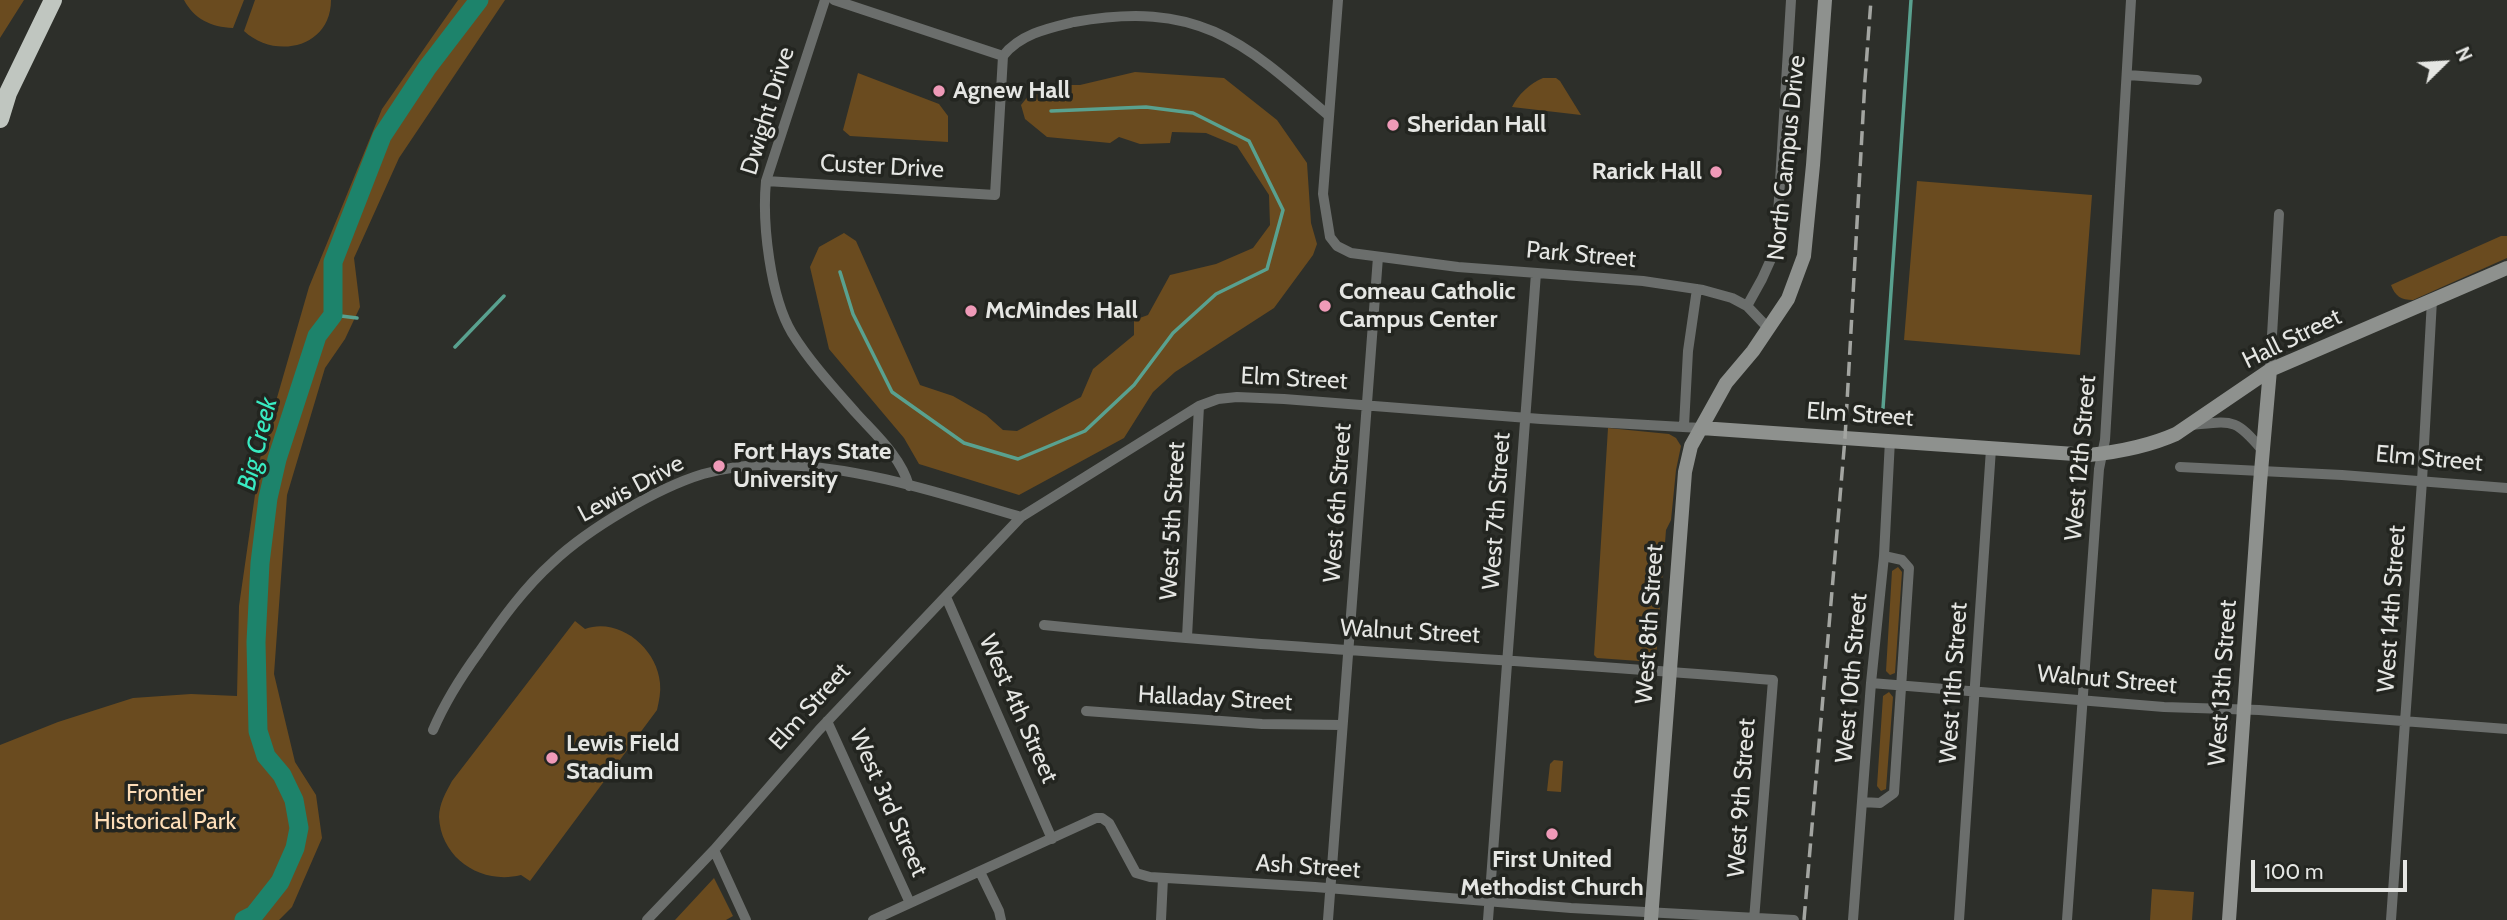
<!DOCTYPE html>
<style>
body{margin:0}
#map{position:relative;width:2507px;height:920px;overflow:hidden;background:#2d2f2a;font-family:Cabin,sans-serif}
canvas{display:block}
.north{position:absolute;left:2409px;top:28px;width:70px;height:70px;-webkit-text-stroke:5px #232520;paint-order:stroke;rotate:66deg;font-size:19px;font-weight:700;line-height:28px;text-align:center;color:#e5e6e3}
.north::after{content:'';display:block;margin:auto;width:24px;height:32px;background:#e5e6e3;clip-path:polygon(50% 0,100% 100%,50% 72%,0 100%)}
.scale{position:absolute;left:2251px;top:860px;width:156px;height:32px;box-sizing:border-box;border:4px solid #e5e6e3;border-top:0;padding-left:9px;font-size:21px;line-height:24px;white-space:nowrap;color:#e5e6e3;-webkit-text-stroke:5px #232520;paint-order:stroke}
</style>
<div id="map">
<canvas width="2507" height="920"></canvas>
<div class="north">N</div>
<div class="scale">100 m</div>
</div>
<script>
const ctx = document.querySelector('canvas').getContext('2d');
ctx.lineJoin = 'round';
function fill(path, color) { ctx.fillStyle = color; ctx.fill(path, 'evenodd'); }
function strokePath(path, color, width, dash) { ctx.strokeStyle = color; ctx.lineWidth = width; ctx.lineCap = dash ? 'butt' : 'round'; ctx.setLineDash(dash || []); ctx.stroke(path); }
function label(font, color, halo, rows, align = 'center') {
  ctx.font = font + ' Cabin,sans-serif'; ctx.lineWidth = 7; ctx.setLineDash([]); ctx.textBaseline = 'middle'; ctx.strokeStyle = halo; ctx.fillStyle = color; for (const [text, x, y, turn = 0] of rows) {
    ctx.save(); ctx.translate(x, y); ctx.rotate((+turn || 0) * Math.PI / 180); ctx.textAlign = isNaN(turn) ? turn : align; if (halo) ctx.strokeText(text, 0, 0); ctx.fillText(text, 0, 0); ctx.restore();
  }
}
fill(new Path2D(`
 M0,0H24L0,38Z
 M184,0H244L233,28C211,27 194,19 184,0Z
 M255,0H331C331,48 275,60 244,31Z
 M458,0H505L399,158L354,258L360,307L345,339L325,368L287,495L274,674L295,762L316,795L322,838L292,907L279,920H0V745L58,722L133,698L191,694L237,696L239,606L261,453L309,287L382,109Z
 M1135,72L1224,78L1277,120L1307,163L1311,223L1317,244L1313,255L1274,308L1175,372L1153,392L1124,438L1019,495L919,464L904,438L829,349L810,267L819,247L844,233L856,241L920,385L953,396L986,415L1003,430L1017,431L1081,397L1093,369L1134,335V320L1148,315L1170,275L1216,264L1253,248L1270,225L1269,195L1237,146L1206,133L1172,132L1170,143L1140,144L1119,137L1110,143L1047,137L1025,119L1021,105L1037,85H1080Z
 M858,73L939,104L948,116V142L850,136L843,130Z
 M1543,78H1556L1560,81L1581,115L1512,107C1518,95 1530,83 1543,78Z
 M1917,181L2092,195L2080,355L1904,340Z
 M2501,236H2507V258L2413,300C2401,300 2395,296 2391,285Z
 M1608,428L1669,434L1676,438L1681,446L1676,470L1671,520L1666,530L1656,659L1653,662L1597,658L1594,655Z
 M1898,567L1902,572L1895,673L1890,675L1886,671L1892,571Z
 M575,621L585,629C619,617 657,648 660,683C661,692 659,701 657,710L530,881L521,875C482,885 441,859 439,817C439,804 446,792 452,781Z
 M1889,692L1893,697L1886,789L1881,791L1877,786L1883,696Z
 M1554,760L1563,761L1561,792L1547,791L1550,764Z
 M714,878L733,916L726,920H675Z
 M2152,889L2194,892L2192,920H2150Z`), '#6a4b1f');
strokePath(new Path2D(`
 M840,272L853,314L892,392L964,443L1018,459L1085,431L1134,385L1173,333L1216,294L1267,269L1283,210L1249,141L1193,113L1146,107L1051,111
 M333,315L357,318
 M455,347L504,296
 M1882,423L1911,0`), '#59a18f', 3.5);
strokePath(new Path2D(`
 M244,920L254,915L280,882L295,848L299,828L294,800L282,775L266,756L258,731L256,642L260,563L268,498L277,459L317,336L333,315V262L382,136L427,68L479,0`), '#1d836b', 19);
strokePath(new Path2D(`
 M825,0L766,181C762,223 770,296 792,333C810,362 834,388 856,413C876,435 901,457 909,486
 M834,0L1003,56
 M1338,0L1323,194L1330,237L1337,246L1351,253L1458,267L1643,281L1703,290L1732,298L1747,306L1768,328
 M1003,56C1020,34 1049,28 1074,22C1198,0 1242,40 1329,116
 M2128,75L2197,80
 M766,181L995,195L1003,56
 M1747,306L1762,279L1776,248L1791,0
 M2270,370L2279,214
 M2192,425C2233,421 2235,418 2262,450
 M1684,426L1688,351L1697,289
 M2180,467L2342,475L2507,488
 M946,597L1052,839
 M1044,625C1287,650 1530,659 1773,680L1754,920
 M1187,637L1199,406
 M1871,683L2164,707L2259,710L2507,729
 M1086,711L1262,724L1342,725
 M827,721L910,903
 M433,730C446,700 460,678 479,652C501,620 524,588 553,562C588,529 657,488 703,474C726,468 754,464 777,465C855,465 946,495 1021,517
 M1862,802L1880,803L1894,793L1909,568L1902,560L1884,556
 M714,850L746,920
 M980,872L999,911L1001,920
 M647,920L714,850L819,730L1021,517L1199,406L1218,399L1237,397L1284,399L1541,419L1701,428
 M873,920L1096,818H1102L1109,823L1136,873L1150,877L1315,887L1571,908L1794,920
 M1161,920L1163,878
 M1328,920L1378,257
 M1488,920L1536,273
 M1853,920L1871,683L1884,556L1890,440
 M1959,920L1991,449
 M2067,920L2099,469L2105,440L2131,0
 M2391,920L2422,481L2432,300`), '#6b6e6c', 10);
strokePath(new Path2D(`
 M1701,428L2089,455C2118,452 2149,446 2176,434L2270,370L2507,268
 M1651,920L1685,472L1691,446L1726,383L1753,351L1788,299L1804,256L1813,165L1825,0
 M2229,920L2260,483L2270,370`), '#8e918e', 14);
strokePath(new Path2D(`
 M0,119L8,93L53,0`), '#c0c6c0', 18);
strokePath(new Path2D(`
 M1804,920L1845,438L1865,80L1871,0`), '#a3a5a1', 3.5, [14, 7]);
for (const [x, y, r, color] of [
 [939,91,7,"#ef9ab8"],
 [1393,125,7,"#ef9ab8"],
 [1716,172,7,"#ef9ab8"],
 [1325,306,7,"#ef9ab8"],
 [971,311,7,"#ef9ab8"],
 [719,466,7,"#ef9ab8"],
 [552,758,7,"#ef9ab8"],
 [1552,834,7,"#ef9ab8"]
]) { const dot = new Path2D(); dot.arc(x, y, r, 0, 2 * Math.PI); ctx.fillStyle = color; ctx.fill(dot); strokePath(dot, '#232520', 2.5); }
label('bold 24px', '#e5e6e3', '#232520', [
 ["Agnew Hall",953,91],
 ["Sheridan Hall",1407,125],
 ["Rarick Hall",1702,172,"right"],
 ["Comeau Catholic",1339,292],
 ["Campus Center",1339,320],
 ["McMindes Hall",985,311],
 ["Fort Hays State",733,452],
 ["University",733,480],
 ["Lewis Field",566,744],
 ["Stadium",566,772],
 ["First United",1552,860,"center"],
 ["Methodist Church",1552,888,"center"]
], 'left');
label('24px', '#e5e6e3', '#232520', [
 ["Dwight Drive",768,111,-73],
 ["North Campus Drive",1787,158,-84],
 ["Custer Drive",882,167,3],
 ["Park Street",1581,255,5],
 ["Hall Street",2292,339,-26],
 ["Elm Street",1294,379,3],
 ["Elm Street",1860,415,4],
 ["West 12th Street",2081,458,-85],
 ["Elm Street",2429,459,5],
 ["Lewis Drive",631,489,-28],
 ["West 6th Street",1338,503,-86],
 ["West 7th Street",1497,511,-86],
 ["West 5th Street",1173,521,-87],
 ["West 14th Street",2392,609,-86],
 ["West 8th Street",1650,624,-86],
 ["Walnut Street",1410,632,3],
 ["West 10th Street",1852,678,-85],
 ["Walnut Street",2107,680,5],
 ["West 11th Street",1954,683,-86],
 ["West 13th Street",2223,683,-86],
 ["Halladay Street",1215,699,3],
 ["Elm Street",810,707,-48],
 ["West 4th Street",1018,709,66],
 ["West 9th Street",1742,798,-86],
 ["West 3rd Street",888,803,66],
 ["Ash Street",1308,867,4]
]);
label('24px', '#fedeb8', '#232520', [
 ["Frontier",165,794],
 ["Historical Park",165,822]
]);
label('italic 26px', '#38ebc2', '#232520', [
 ["Big Creek",258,444,-76]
]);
</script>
